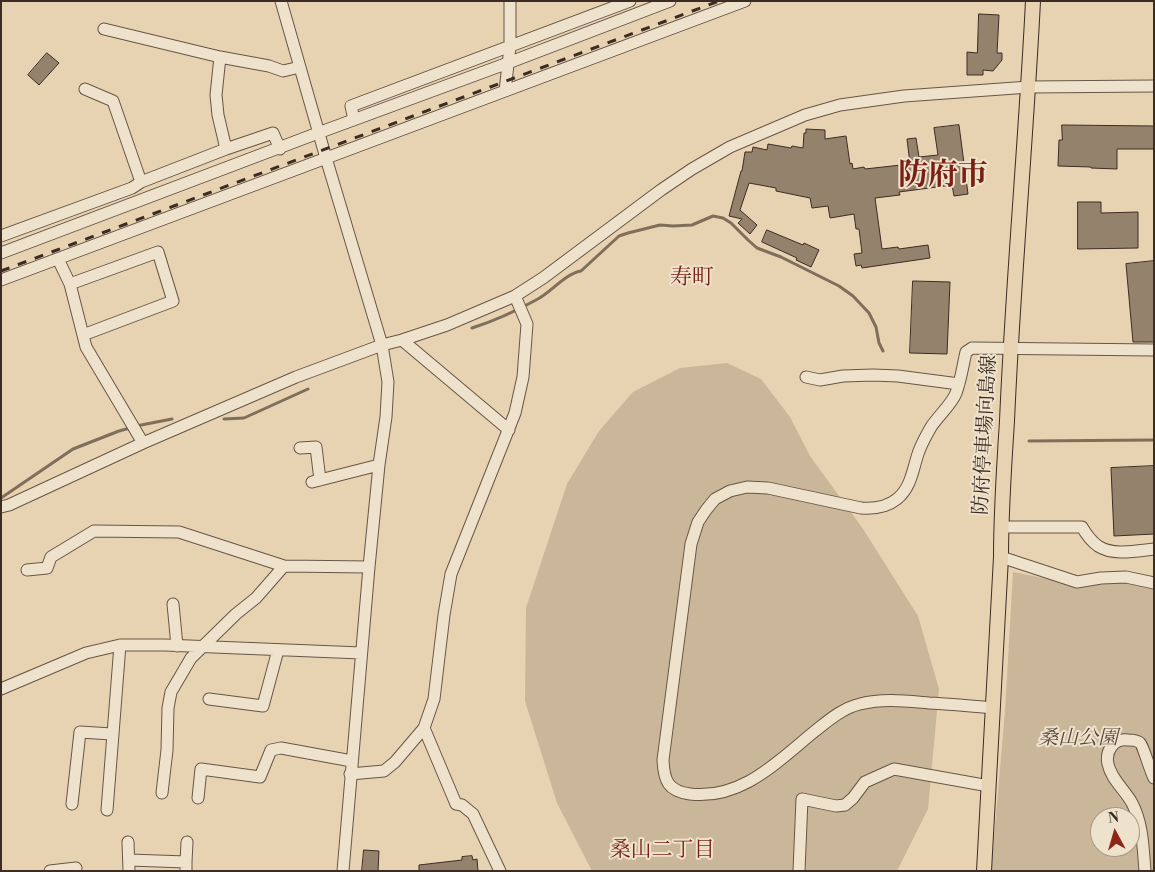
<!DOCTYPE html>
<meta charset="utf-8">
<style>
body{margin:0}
#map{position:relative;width:1155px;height:872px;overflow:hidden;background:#e7d2b1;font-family:"Libre Bodoni",serif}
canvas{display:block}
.frame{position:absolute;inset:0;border:2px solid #3c2c24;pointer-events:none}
.north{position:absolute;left:1090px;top:807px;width:50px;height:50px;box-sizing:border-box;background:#efe2cc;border:1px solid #a79989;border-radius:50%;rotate:354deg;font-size:14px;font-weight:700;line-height:20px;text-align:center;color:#3c2c24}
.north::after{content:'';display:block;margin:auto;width:18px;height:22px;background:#8f2418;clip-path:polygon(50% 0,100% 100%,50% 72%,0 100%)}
</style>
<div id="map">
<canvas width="1155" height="872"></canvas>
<div class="frame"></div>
<div class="north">N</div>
</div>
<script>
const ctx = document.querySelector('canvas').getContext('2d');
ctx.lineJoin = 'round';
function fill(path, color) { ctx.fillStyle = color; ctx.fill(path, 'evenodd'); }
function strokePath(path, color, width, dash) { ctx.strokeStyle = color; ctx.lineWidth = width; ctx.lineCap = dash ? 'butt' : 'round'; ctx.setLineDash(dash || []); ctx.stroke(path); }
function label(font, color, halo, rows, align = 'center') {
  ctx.font = font + ' "Libre Bodoni","Noto Serif JP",serif'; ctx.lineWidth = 4; ctx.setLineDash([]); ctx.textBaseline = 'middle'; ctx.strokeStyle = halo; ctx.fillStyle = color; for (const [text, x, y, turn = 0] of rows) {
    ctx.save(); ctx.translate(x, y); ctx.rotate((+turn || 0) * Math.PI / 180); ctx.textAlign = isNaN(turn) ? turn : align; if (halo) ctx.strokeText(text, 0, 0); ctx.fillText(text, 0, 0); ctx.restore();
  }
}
fill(new Path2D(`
 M727,363L761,379L790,417L810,456L863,529L918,616L939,689L928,809L897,871H592L557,803L525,701L526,608L567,484L599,431L633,392L680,368Z
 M1013,572L1084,586L1132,581L1154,587V871H991L1005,712ZM1100,817H1130V847H1100Z`), '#cab699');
strokePath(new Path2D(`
 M472,328C494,321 516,311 536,300C552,292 564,274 581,271L619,236L628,233L660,225L673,226L692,225L713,216L723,218L731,223L748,240L757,248L781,257L839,286L853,296L869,313L876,327L879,343L883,351
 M224,419L244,418L308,389
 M136,426L172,419
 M1029,441L1154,440
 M1,498L73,449L119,431L130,428`), '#806e5c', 3);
const building = new Path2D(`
 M979,14L999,15L997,53H1002V60L993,71L983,70V75H967V52L977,53Z
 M47,53L59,63L39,85L28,75Z
 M959,125L968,194L954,196L952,185L899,192L900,195L875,198L882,249L898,247L899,249L928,245L930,258L862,268L861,265L856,266L854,254L862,253L859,229H856L854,214L830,218L828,206L812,208L810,198L776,191V188L749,183L740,210L757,225L750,234L738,223L742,219L729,216L741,171H742L745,152H752L753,147L767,150L768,144L791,148L792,146L803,148L804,133H806V129L825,130V139L846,136L850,164L852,163L853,169L864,167L865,169L910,164L907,139L916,138L919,157L938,155L934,128Z
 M1062,125L1154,126V149H1117V169L1091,168V167L1058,166L1059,140H1062Z
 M1078,202H1101V213L1138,212V248L1078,249Z
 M767,230L803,245L804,243L819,250L811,267L796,260L797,258L762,242Z
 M1154,261V342H1133L1126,264Z
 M913,281L950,282L947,354L910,353Z
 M1154,466V534L1114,536L1111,468Z
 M364,850L379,851L378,871H362Z
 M472,856L473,860L477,859L478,871H419V865L462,860V857Z`);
fill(building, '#95826d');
strokePath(building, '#3c2c24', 1);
const minor = new Path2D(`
 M281,1L326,158L382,345L388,382L386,417L379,465L369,567L343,871
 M104,29L220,57L269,66L283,71L300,67
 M220,57L216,95L218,115L226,149
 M85,89L113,101L141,182
 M505,91L510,47V1
 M354,120L351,106L630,1
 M1,236L132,188L141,182L226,149L273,133L280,149
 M1,253L318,133L508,63L670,1
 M58,259L70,284L86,347L143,443
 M1,280L745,1
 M70,284L158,252L173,301L83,335
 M402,340L509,430
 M806,377L820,380L843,376L873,375L898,376L959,384
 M300,448L316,447L320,480
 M312,482L379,465
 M1,507L9,505L143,443L296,377L382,345L402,340L447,325L515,296L543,278L661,190L692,169L730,147L805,115L840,105L904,96L1029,87L1154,86
 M1001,527H1082C1086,534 1091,541 1098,546C1113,556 1136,551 1154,549
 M1001,557L1077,582L1101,578L1126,577L1154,583
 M27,570L47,568L51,557L94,531L179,532L284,566L369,567
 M173,604L177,646
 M1,689L86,653L120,645H165L361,653
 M209,699L263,706L278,650
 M993,708C972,706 950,704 929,703C906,701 883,698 860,704C843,708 829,720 815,731C778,761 742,800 690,794C668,791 664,781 663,760L691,544L698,522L706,510L715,499L730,491L747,487L768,488L861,508C873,509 887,507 897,499C912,487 913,467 919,451C922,443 927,434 931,427C938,416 952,404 956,393C961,380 963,365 966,352L972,348L1154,350
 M424,728L456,804L462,805L473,814L500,871
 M350,774L384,771L395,762L424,728L434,699L444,615L451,574L515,413L523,377L527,324L515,296
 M162,793L167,750L168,708L171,692L191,658L236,614L256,598L284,566
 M198,798L201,769L260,777L271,750L281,748L352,761
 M72,804L80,732L112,734
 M107,810L120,645
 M128,842L129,871
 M129,860L186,862V871
 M186,862L187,842
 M50,871L76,868
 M799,871L802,799L836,806L845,805L853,798L865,782L894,769L989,786
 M1145,871C1143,848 1143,824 1132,803C1125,790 1111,779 1108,764C1105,751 1114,738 1128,740C1132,740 1137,740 1140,743C1143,745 1150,771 1154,778`);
const major = new Path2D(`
 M984,871L1001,557C1001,511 1004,466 1007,421C1013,281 1026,141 1033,1`);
strokePath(minor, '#675647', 13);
strokePath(major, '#3c2c24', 16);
strokePath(minor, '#efe2cc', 11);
strokePath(major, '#e7d2b1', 14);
strokePath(new Path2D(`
 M1,271L719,1`), '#3c2c24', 3, [9, 9]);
label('20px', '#3c2c24', '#efe2cc', [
 ["防府停車場向島線",986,435,-87]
]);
label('italic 20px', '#58483b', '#efe2cc', [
 ["桑山公園",1078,739]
]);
label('21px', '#7a1f14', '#efe2cc', [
 ["桑山二丁目",662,851]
]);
label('22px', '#7a1f14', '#efe2cc', [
 ["寿町",692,279]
]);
label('bold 30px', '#7a1f14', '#efe2cc', [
 ["防府市",943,177]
]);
</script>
